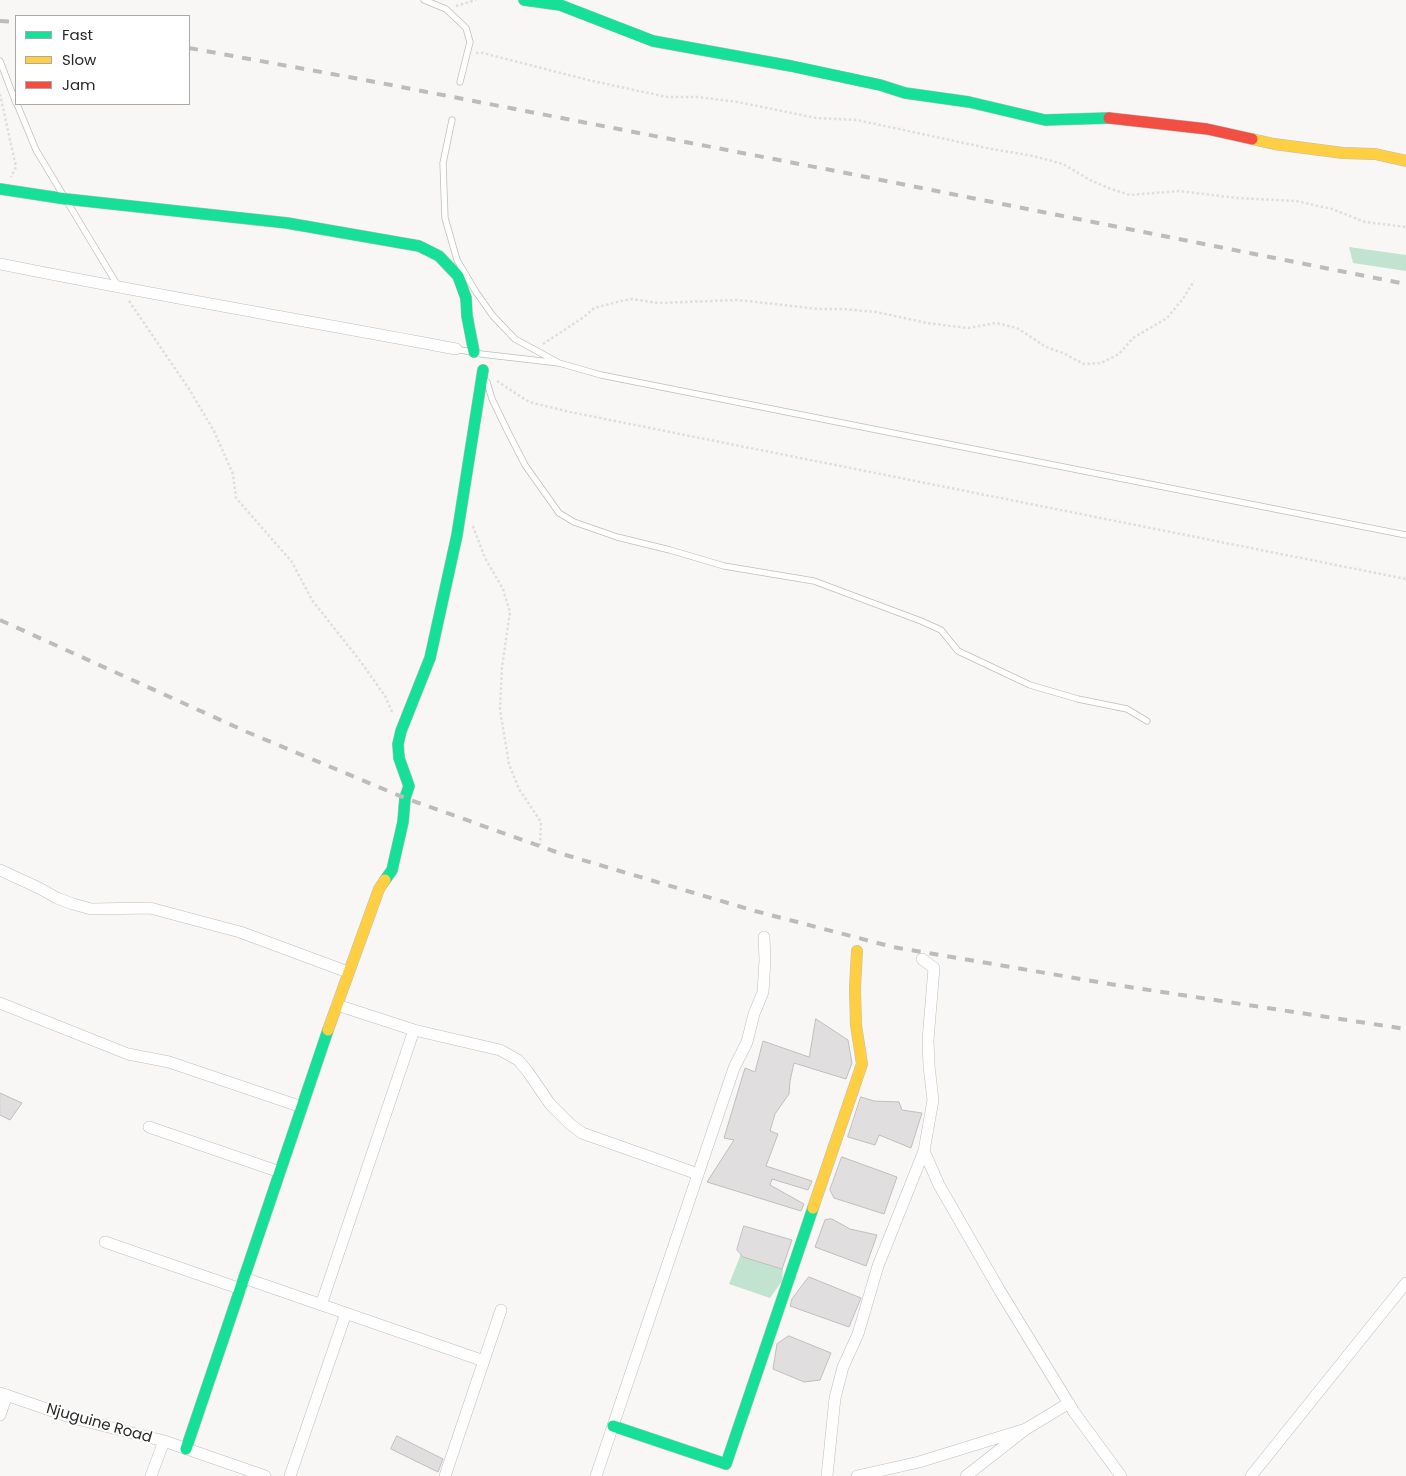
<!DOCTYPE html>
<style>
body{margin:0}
#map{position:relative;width:1406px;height:1476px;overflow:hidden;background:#f8f7f6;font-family:Poppins,sans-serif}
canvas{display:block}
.legend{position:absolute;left:15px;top:15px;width:175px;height:90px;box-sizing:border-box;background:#fff;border:1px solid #a9a9a8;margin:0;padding:6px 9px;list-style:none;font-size:15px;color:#272726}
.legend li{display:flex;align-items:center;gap:10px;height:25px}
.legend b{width:25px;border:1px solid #a9a9a8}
</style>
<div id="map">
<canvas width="1406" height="1476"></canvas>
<ul class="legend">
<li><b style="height:6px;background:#16e098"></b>Fast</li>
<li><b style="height:6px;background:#ffcf43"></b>Slow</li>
<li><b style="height:6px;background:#f24e42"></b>Jam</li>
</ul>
</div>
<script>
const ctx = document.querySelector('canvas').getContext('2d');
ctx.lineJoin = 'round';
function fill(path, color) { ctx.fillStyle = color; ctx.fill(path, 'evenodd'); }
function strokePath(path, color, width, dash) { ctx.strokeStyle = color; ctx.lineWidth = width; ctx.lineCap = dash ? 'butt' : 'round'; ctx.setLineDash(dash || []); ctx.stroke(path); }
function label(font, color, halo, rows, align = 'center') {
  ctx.font = font + ' Poppins,sans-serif'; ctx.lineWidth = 4; ctx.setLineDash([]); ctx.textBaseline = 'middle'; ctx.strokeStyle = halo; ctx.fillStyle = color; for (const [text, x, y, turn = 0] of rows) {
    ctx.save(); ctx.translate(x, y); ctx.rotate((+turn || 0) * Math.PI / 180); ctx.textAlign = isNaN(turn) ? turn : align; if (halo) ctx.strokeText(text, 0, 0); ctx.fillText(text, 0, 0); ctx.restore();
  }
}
fill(new Path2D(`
 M1349,247L1406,255V271L1353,263Z
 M741,1254L783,1269L782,1281L770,1298L729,1284Z`), '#c2e3d0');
const building = new Path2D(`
 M816,1019L848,1040L852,1063L846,1079L794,1063L790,1081L789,1094L775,1114L770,1131L778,1134L766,1166L812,1181L808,1190L772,1179L770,1185L804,1204L801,1211L707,1182L734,1140L724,1138L745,1068L755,1072L763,1041L809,1057Z
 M0,1093L22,1103L10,1120L0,1115Z
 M861,1097L874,1101L899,1102L902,1110L922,1113L911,1148L879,1135L875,1145L848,1137Z
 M842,1157L897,1177L884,1214L834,1198L830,1190Z
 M832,1219L850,1229L877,1235L866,1266L815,1247L825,1220Z
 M744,1226L792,1240L782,1269L743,1257L737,1250Z
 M809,1277L861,1298L849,1327L790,1306L792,1299Z
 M789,1336L831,1353L820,1380L804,1382L773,1369L777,1344Z
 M397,1436L443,1459L438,1472L391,1449Z`);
fill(building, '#e0dede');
strokePath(building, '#bfbebd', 1);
const lane = new Path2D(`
 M424,0L446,9L466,28L470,42L460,82
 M0,61L16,103
 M17,104L36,150L118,286
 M452,120L443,163L445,218L457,260L476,292L493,316L515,339L559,363L481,354L456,349
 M559,363L601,375L1406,535
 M487,382L492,399L508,432L525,465L559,513L574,522L617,537L670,550L724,566L814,581L921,621L941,630L958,651L1030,685L1078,699L1127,709L1147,721`);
const street = new Path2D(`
 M0,264C152,295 304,320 456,349
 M0,870L39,888L57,898L73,904L91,909L150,908L240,932L348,972
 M0,1003L128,1054L169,1062L302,1107
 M337,1005L414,1030L500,1050L518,1060L528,1072L550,1104L570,1124L582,1133L698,1174
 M149,1127L280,1172
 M924,1151L939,1185L1000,1291L1074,1412L1121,1476
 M105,1242L241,1289
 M244,1278L484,1361
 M321,1305L414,1030
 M0,1393L73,1418L164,1441L265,1476
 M0,1415L7,1395
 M151,1476L164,1441
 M290,1476L346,1313
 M445,1476L501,1310
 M596,1476L734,1068L747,1042L754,1014L763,992L765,960L764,937
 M827,1476L835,1398L843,1367L858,1334L878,1266L924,1151L933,1100L929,1066L928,1040L934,968L922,959
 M857,1476L919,1462L1026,1429
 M966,1476L1026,1429L1069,1403
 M1251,1476L1406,1283`);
const fast = new Path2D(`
 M524,0L560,5L653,41L791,66L880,85L905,93L969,102L1045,120L1109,118
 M0,189L66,199L287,223L419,246L439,256L458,276L466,298L467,316L474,352
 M385,880L392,870L403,822L405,798L409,786L399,758L398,744L401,731L430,658L457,535L483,370
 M613,1426L726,1464L813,1208
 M186,1449L328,1030`);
const slow = new Path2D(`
 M1252,139L1274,144L1343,153L1375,154L1406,161
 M328,1030L379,889L385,880
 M813,1208L862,1064L856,1025L855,988L857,951`);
const jam = new Path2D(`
 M1109,118L1207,129L1252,139`);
strokePath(lane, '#bebebd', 7);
strokePath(street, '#bebebd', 12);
strokePath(fast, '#bebebd', 12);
strokePath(slow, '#bebebd', 12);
strokePath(jam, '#bebebd', 12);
strokePath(new Path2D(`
 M456,6L476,0
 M476,53H483L588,80L667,97H698L738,102L816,118L857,120L992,149L1033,156L1063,164L1090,180L1111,189L1130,195L1179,191L1237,198L1296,201L1332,209L1365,222L1406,227
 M0,94L16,167L11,177
 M129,301L189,389L214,431L233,474L236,498L292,562L312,600L361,662L385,696L393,714
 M543,344L584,317L594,308L621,301L632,299L658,303L738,300L819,309H844L876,312L927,323L968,328L996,323L1017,328L1046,347L1063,353L1084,364L1101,363L1119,354L1133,338L1167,318L1182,300L1194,281
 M497,381L529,402L570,412L1406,579
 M473,526L485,558L503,589L510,612L502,667L500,710L509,764L519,789L541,822L540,846`), '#dededc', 2.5, [2.5, 2.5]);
strokePath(lane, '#fefefe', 5.5);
strokePath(street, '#fefefe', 11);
strokePath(fast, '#16e098', 11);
strokePath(slow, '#ffcf43', 11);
strokePath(jam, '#f24e42', 11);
strokePath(new Path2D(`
 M0,21L16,22
 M189,48L365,80L846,173L1406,284
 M0,620L247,732L405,798L559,853L755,911L893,947L1116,985L1406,1029`), '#bcbcbb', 4, [9, 9]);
label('15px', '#272726', '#fff', [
 ["Njuguine Road",99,1424,16]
]);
</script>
